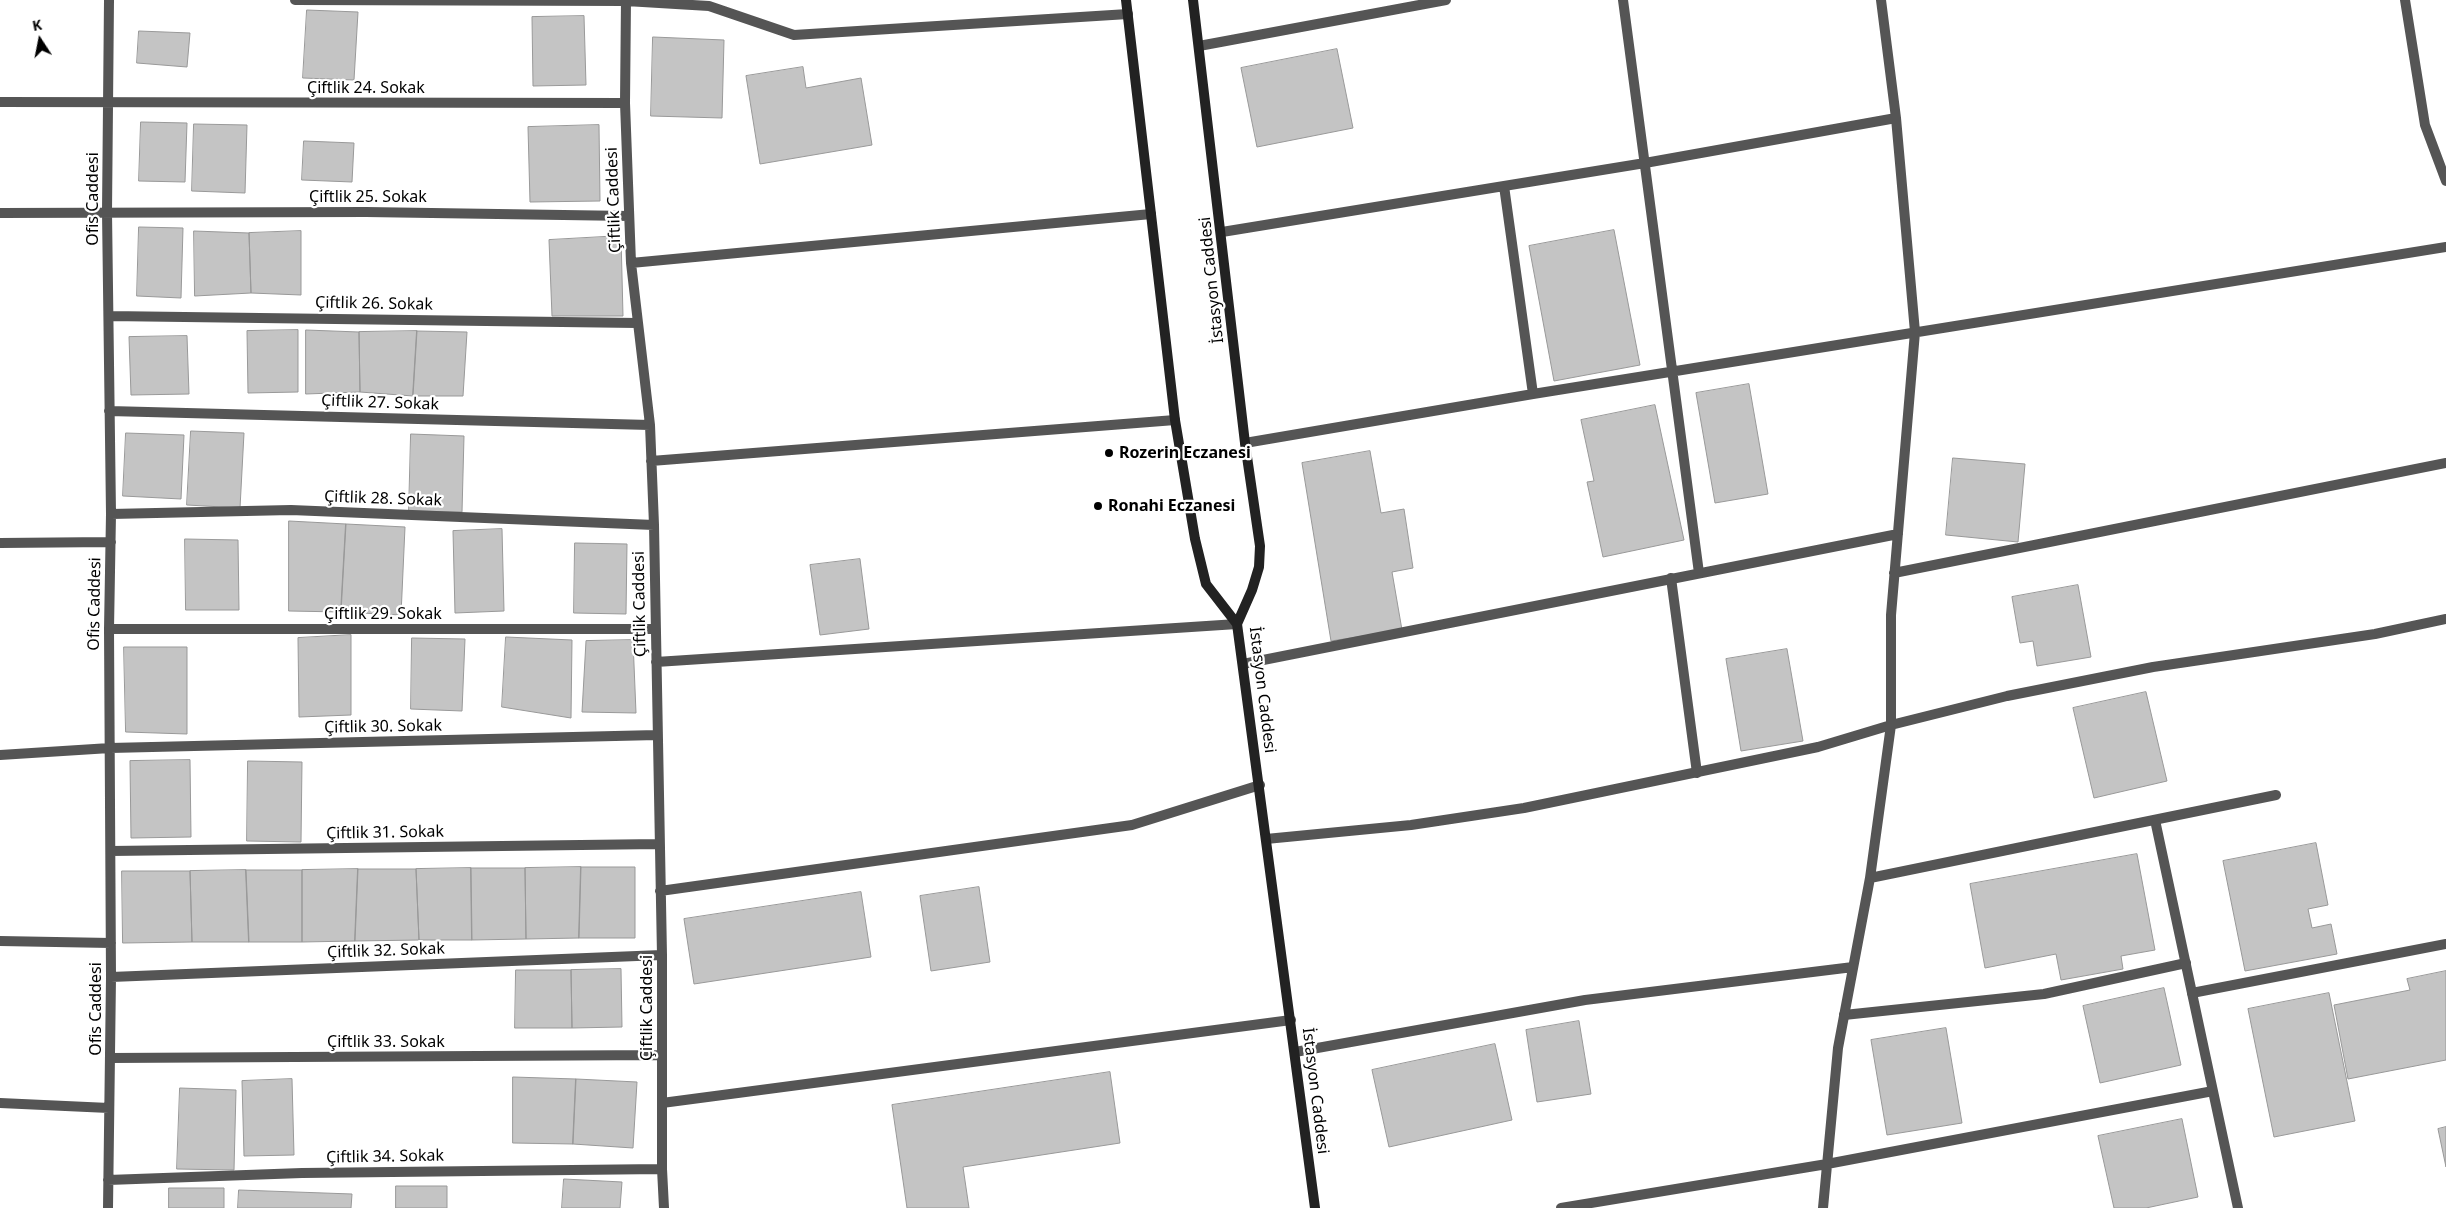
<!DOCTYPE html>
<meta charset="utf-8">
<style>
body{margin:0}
#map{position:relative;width:2446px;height:1208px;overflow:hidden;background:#fff;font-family:"Noto Sans",sans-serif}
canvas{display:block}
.north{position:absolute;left:15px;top:15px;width:50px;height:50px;-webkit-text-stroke:4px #fff;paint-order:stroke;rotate:349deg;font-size:14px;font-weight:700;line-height:20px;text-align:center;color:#000}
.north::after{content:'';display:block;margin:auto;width:18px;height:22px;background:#000;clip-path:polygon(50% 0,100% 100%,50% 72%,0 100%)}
</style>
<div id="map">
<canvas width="2446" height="1208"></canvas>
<div class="north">K</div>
</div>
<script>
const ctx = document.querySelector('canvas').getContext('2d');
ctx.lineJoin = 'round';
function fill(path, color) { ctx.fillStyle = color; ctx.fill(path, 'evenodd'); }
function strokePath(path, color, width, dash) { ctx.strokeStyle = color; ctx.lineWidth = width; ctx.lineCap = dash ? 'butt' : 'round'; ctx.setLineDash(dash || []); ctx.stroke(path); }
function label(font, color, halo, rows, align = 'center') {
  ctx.font = font + ' "Noto Sans",sans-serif'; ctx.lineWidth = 4.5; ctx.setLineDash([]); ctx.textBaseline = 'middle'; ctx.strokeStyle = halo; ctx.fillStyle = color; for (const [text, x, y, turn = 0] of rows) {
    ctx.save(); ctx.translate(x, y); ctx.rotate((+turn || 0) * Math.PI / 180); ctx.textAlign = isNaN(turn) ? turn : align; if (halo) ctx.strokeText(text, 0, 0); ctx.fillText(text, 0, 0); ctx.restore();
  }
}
const building = new Path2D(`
 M307,10L358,12L354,80L303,78Z
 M584,16L586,85L533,86L532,17Z
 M139,31L190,33L187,67L137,63Z
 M653,37L724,40L722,118L651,116Z
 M1337,49L1353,128L1257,147L1241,68Z
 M803,67L806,88L861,78L872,145L760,164L746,76Z
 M141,122L187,123L185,182L139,181Z
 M194,124L247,125L245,193L192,191Z
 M599,125L600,201L530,202L528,127Z
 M304,141L354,143L352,182L302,180Z
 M139,227L183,228L181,298L137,296Z
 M1614,230L1640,365L1554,381L1529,246Z
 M194,231L249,233L251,293L195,296Z
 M301,231V295L251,293L249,233Z
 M621,236L623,316H552L549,240Z
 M298,330V392L248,393L247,331Z
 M306,330L359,332L360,392L306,394Z
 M417,331L413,396L360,392L359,332Z
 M417,331L467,332L463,396H413Z
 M187,336L189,394L131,395L129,337Z
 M1749,384L1768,494L1715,503L1696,393Z
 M1655,405L1684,540L1603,557L1587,482L1594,481L1581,420Z
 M191,431L244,433L240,508L187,505Z
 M126,433L184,435L181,499L123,496Z
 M411,434L464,436L462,512L409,511Z
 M1370,451L1381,513L1404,509L1413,568L1392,572L1402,630L1331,641L1302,463Z
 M1953,458L2025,464L2018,542L1946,535Z
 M289,521L346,524L341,612L289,611Z
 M346,524L405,527L401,615L341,612Z
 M502,529L504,611L455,613L453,531Z
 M185,539L238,540L239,610H186Z
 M575,543L627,544L626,614L574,613Z
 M860,559L869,629L820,635L810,565Z
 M2078,585L2091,657L2037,666L2033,641L2020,643L2012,597Z
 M351,635V715L299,717L298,638Z
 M506,637L572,640L571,718L502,707Z
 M412,638L465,639L462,711L411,709Z
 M633,640L636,713L582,712L586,641Z
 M124,647H187V734L126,732Z
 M1787,649L1803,741L1741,751L1726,659Z
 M2146,692L2167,781L2094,798L2073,708Z
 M190,760L191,837L131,838L130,761Z
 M248,761L302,762L301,842L247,841Z
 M2316,843L2328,905L2308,909L2312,928L2331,924L2337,954L2245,971L2223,861Z
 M2137,854L2155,950L2121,956L2123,969L2061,980L2056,954L1985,968L1970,884Z
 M581,867L579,938L526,939L525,868Z
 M581,867H635V938H579Z
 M471,868H525L526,939L472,940Z
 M471,868L472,940H419L416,869Z
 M358,869L355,941L302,942V870Z
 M358,869H416L419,940L355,941Z
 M246,870H302V942H249Z
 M246,870L249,942H192L190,871Z
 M122,871H190L192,942L123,943Z
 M979,887L990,962L931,971L920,896Z
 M861,892L871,957L694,984L684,919Z
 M621,969L622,1027L572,1028L571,970Z
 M516,970H571L572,1028H515Z
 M2446,971V1060L2348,1079L2334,1005L2410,990L2407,979Z
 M2164,988L2181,1065L2100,1083L2083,1006Z
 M2329,993L2355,1121L2274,1137L2248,1009Z
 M1579,1021L1591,1094L1537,1102L1526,1030Z
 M1946,1028L1962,1123L1887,1135L1871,1040Z
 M1495,1044L1512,1120L1389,1147L1372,1070Z
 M1110,1072L1120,1143L963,1167L969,1208H907L892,1105Z
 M513,1077L576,1079L573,1144L513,1143Z
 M292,1079L294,1155L244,1156L242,1081Z
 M576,1079L637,1082L633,1148L573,1144Z
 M180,1088L236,1090L234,1170L177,1169Z
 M2182,1119L2198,1197L2146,1208H2114L2098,1136Z
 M2446,1127V1167L2438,1129Z
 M564,1179L622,1182L620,1208H562Z
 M396,1186H447V1208H396Z
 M169,1188H224V1208H169Z
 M239,1190L352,1194L351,1208H238Z`);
fill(building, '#c4c4c4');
strokePath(building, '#999', 1);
strokePath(new Path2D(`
 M1671,578L1697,773
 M2192,993L2446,944
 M1844,1015L2044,994L2186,963`), '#555', 10);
strokePath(new Path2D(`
 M295,0L626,1L709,6L794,35L1128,14
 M626,0L625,103L631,263L650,425L654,525L662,955V1169L664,1208
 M1623,0L1699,573
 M2405,0L2425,125L2446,181
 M1199,46L1446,0
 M0,102L625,103
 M1504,186L1533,394
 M0,213L366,212L629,216
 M1222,232L1645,163L1896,118
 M631,263L1151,214
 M109,316L637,323
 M109,411L650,425
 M1245,443L1533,394L2446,247
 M651,461L1175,420
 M111,514L291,510L654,525
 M0,543L111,542
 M1894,573L2446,463
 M109,629H656
 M656,662L1237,624
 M1243,664L1898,534
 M0,755L110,748L657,735
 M2155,820L2238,1208
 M1266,839L1411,825L1524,808L1818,747L1891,725L2007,696L2153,667L2375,634L2446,619
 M111,851L659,844
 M1870,878L2276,795
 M660,891L1132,825L1260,785
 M0,941L111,943
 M111,977L662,955
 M1295,1052L1585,1000L1853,967
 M110,1058L662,1055
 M0,1103L109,1108
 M662,1103L1291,1020
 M108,1180L302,1173L662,1169
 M108,1208L111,977L109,629L111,514L107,212L109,0
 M1561,1208L1827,1164L2213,1091
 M1823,1208L1838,1048L1870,878L1891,725V615L1915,332L1896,118L1881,0`), '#555', 10);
strokePath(new Path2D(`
 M1126,0L1175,420L1195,539L1206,584L1237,624
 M1193,0L1245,443L1260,546L1259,567L1252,590L1237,624L1315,1208`), '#222', 10);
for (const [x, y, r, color] of [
 [1109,453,5,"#000"],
 [1098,506,5,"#000"]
]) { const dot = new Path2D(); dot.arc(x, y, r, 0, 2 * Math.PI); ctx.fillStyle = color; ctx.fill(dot); strokePath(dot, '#fff', 2); }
label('16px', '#000', '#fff', [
 ["Çiftlik 24. Sokak",366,88],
 ["Çiftlik 25. Sokak",368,197],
 ["Ofis Caddesi",93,199,-90],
 ["Çiftlik Caddesi",614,200,-92],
 ["İstasyon Caddesi",1212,280,-96],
 ["Çiftlik 26. Sokak",374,304,1],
 ["Çiftlik 27. Sokak",380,403,2],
 ["Çiftlik 28. Sokak",383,499,2],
 ["Ofis Caddesi",95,604,-89],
 ["Çiftlik Caddesi",640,604,-91],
 ["Çiftlik 29. Sokak",383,614],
 ["İstasyon Caddesi",1262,690,83],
 ["Çiftlik 30. Sokak",383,727,-1],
 ["Çiftlik 31. Sokak",385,833,-1],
 ["Çiftlik 32. Sokak",386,951,-2],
 ["Çiftlik Caddesi",647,1008,-90],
 ["Ofis Caddesi",96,1009,-90],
 ["Çiftlik 33. Sokak",386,1042],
 ["İstasyon Caddesi",1315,1091,83],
 ["Çiftlik 34. Sokak",385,1157,-1]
]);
label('bold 16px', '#000', '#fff', [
 ["Rozerin Eczanesi",1119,453],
 ["Ronahi Eczanesi",1108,506]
], 'left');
</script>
